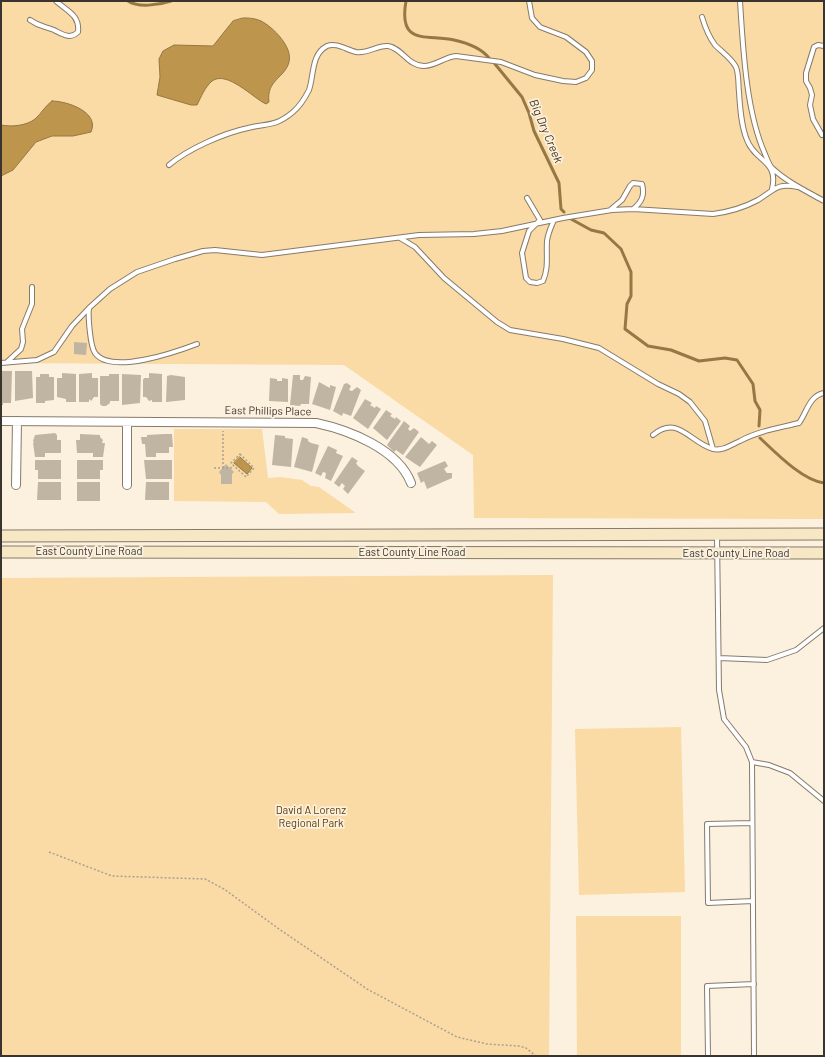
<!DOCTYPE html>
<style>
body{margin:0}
#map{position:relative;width:825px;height:1057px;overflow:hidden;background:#fcf0de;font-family:Barlow,sans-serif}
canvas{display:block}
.frame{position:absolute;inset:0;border:2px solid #39352e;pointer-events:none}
</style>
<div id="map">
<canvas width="825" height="1057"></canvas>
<div class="frame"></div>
</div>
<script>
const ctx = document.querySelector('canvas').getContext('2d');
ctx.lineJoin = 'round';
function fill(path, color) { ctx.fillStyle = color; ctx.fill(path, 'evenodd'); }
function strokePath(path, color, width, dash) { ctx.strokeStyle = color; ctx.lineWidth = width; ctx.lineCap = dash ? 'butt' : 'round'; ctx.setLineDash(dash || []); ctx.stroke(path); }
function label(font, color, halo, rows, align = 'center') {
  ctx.font = font + ' Barlow,sans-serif'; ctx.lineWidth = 3.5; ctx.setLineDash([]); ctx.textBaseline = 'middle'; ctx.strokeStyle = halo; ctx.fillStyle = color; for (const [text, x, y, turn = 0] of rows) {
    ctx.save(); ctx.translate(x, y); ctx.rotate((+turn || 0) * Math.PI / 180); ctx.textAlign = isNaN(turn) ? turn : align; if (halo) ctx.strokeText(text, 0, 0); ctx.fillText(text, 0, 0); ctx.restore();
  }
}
fill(new Path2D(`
 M1,1H824V519L474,518L473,455L344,365L1,363Z
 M174,429H262L268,478L280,477L302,480L311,486L319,487L356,513L279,514L266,502L174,501Z
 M553,575L549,1056H1V578Z
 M681,727L685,892L579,895L575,729Z
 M576,916H681V1056H577Z`), '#fadaa5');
const water = new Path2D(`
 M243,18C249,18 254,18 261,21C273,27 293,47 289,62C285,78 266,80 269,102L266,104C253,98 227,70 212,81C205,87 201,97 197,105H191L157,95L160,77L159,59L163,51L174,45L213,46L233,21Z
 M52,101C67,101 100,112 91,132L73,136H52L36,142L13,170L1,176V125C11,127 26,126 35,119C41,114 45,106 52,101Z
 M240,457L252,468L247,474L234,463Z`);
fill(water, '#bd954d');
strokePath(water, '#957844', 1);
strokePath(new Path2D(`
 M128,1C138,8 159,5 171,1
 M406,1C398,46 426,34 454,40C468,43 481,48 489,58
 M495,64L522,97L529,113L534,131L559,183L561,209L564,212
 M571,219L591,230L604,233L621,249L631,272V296L627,304L625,329L648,346L671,350L699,361L725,358L737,360L753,384L755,401L760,410L759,426
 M760,438C776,453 802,480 824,483`), '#957844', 3);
fill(new Path2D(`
 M74,342L87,343L86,355L74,354Z
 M1,371H12L11,403H3V405H1Z
 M15,371H32L33,398L15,401Z
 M62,373L76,374V402H66V399L57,397V378H62Z
 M92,373V378H98V397H94L91,401L89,399V402H79V374Z
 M149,373L162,374V402H152V400L149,401L146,397H143V380L144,378H149Z
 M40,374H49V377H54V400L45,401V403H36V377H40Z
 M109,374H119V401H110V403L106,406H102L100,404V376H109Z
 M122,374L141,375L140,403L122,405Z
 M171,375L185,377V400L166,402L167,376Z
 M293,375H300V380H303L305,376L311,377L309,404H301L300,406L290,405Z
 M270,378L277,379V381H282V378L288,379V402L269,401Z
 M319,382L330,388V385L336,387L330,410L312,404Z
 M347,383L351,386L349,390L352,391L357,387L361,390L351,416L343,413L342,416L333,411L344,384Z
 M365,399L372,403L370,405L375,408L376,406L381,409L368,429L353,418Z
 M386,410L392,414L390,416L395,419L396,417L401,421L387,440L373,428Z
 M404,421L410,426L408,429L410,431L414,428L419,432L403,455L396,450L394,452L387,445Z
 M55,433L57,435V440H61V453H45V457H35L33,443H34L33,441L35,435Z
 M80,434L100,435V437L103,440L102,443H105L103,457H93V453H77L76,440H80Z
 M164,434H172L173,447H169V453H156V457H146L145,444H142L141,437H147V435Z
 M275,435L285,436V438L293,439L291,467L272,465Z
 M302,437L308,439V441L311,443L319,445L312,472L294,467Z
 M421,437L429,444L432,441L437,445L420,467L405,457Z
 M328,446L337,450L336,453L343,456L331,481L325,478L326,473L323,472L321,476L315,473Z
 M352,457L358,461L356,463L358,466L365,471L348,494L343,489L345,486L342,483L339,487L334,483Z
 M35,460H61V479H38V470H35Z
 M77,460H103V470H100V479H77Z
 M144,460H172V479H146Z
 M445,461L448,466L444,469L447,473H452V478L427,489L424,481L421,483L417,473Z
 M226,464L234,472L232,474V484H221V475L219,472Z
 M38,482H61V500H37Z
 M77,482H100V501H77Z
 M146,482H169V500H145Z`), '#c0b5a3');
const service = new Path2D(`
 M740,1C743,48 746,112 765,154C767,159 769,165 772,168C787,182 806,191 824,201
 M702,17C705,27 709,37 715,45C723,53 731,58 736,67C739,75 738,83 739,92C740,107 741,126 747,140C755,162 779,160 772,189
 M30,20C40,27 44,26 54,30C62,34 70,40 78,32C80,15 67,11 56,1
 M822,135L813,119L810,105L812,95L810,88L806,81V73L814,47L818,45L824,46
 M169,165C188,149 224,133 248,128C268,123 275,127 293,112C300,106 305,98 309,90C314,76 311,54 327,46C336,42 347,50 356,52C368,54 377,45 388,46C402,48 408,66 424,66C436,66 444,57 456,56L501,62L535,75L563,81L576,82L586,78L592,70V61L586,52L566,37L540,27L532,18L529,1
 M527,198L540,220L529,231L522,253L526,278L530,282L537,283L543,281C549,267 546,256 547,241C548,233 551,227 554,220
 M610,210L622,200L630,186L633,183L642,184C645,195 642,202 633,209
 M400,238L415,247L444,278L497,322L510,330L563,339L599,348L658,384L679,394L690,402L705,421L713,449
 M197,344C176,352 111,375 95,353C90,346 88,316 89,308L110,289L137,272L175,259L203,251L215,250L262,255L419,235L474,234L502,231L563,218L612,210L633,209L713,214C728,212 745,207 758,200C776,189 776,183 798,187
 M7,362L21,349L23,342L22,329L32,304V287
 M1,363L37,360L54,352L72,326L89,308
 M653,435C678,414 690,443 713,449C723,451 731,445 740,441C758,431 779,428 799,423C807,412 809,396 824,393
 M717,536L719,690L724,719L746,747L752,762L754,1056
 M719,658L767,660L796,650L824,628
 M752,762L769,765L790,773L824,801
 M752,823L707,824L708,903L753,901
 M708,1056L707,986L754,984`);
const minor = new Path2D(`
 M1,421L316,423C349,430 398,449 411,483
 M16,485L17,421
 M127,485V422`);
const secondary = new Path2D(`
 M1,536L824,534
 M1,552L824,553`);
strokePath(service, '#867b6b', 6);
strokePath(minor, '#867b6b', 10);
strokePath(secondary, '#867b6b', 13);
strokePath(new Path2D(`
 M240,454L254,468L246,477L231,463Z
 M214,468H231L234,466
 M223,468V431
 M49,852L112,876L205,879L224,889L279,929L367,989L457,1037L487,1044L519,1046L526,1048L536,1056`), '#a9a193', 1.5, [2, 2]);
strokePath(service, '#fff', 4);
strokePath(minor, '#fff', 8);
strokePath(secondary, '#f8e7c5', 11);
label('11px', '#39352e', '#fcf0de', [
 ["East Phillips Place",268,411,1],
 ["East County Line Road",89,551],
 ["East County Line Road",412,552],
 ["East County Line Road",736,553]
]);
label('11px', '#573b00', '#fcf0de', [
 ["David A Lorenz",311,810],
 ["Regional Park",311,823]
]);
label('italic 12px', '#443213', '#fcf0de', [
 ["Big Dry Creek",546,131,67]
]);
</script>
